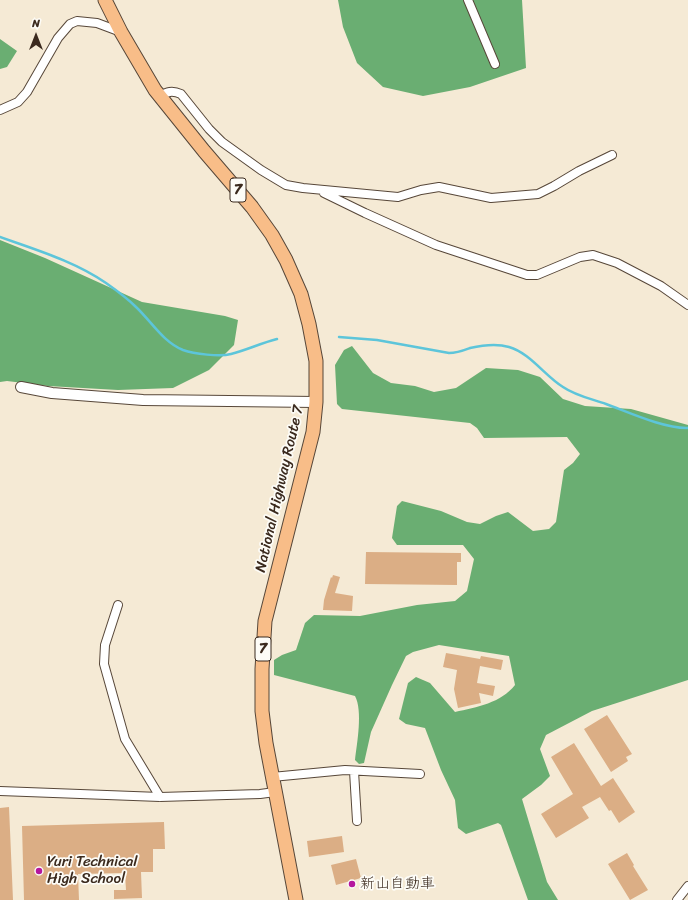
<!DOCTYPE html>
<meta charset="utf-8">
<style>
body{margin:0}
#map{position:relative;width:688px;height:900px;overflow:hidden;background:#f5ead5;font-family:Sriracha,sans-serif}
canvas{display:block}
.north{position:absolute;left:16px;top:16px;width:40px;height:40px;-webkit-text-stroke:3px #fdfcf7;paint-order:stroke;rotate:0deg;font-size:11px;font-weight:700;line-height:16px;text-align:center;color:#3b2a1e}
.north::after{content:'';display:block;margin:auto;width:14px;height:18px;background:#3b2a1e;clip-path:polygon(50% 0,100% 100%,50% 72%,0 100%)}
</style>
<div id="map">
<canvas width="688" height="900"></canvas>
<div class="north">N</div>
</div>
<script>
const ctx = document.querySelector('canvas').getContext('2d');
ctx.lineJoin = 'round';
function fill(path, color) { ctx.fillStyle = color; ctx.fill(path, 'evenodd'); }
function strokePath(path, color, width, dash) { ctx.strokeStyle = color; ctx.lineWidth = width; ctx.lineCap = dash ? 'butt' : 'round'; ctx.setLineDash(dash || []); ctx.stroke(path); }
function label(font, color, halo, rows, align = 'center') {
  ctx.font = font + ' Sriracha,"Klee One",sans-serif'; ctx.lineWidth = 3.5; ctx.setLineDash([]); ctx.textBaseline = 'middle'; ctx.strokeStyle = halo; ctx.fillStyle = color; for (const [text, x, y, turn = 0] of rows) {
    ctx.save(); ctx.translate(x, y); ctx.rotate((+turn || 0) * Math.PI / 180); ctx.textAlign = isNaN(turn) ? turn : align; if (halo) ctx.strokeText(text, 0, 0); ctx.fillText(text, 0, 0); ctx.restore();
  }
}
fill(new Path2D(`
 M338,0H522L526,68L470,87L423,96L383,87L357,63L343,27Z
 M0,39L17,51L7,67L0,69Z
 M0,240L45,258L142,302L225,316L238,320L234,345L209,370L173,388L118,390L48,386L7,381L0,382Z
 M352,346L373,373L391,383L415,386L434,392L456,388L486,368L518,370L540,377L563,399L585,406L631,409L688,425V680L592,711L546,735L540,749L550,776L541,785L522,799L547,882L558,900H528L501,825L498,823L466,834L458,828L455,800L441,770L425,728L406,724L399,719L408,683L416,677L430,683L455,712C477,707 501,703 515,685L509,656L439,645L413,652L406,656L392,685L371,732L364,763L359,764L355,760C357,743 363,711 355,696L274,675V660L282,655L296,650L305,623L314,615L360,616L417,605L455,601L467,591L474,559L463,545H397L392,538L397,506L402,501L441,511L467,522L480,524L496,516L508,512L533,531L549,529L556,522L564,470L573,463L580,454L567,437L484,438L477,428L470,423L342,409L337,404L335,365L344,350Z`), '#6aae72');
strokePath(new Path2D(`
 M0,237C36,250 74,261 106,283C116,290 127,298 136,307C151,321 163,342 183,350C194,354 220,357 231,354C247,350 261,343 277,339
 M339,337L377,340L449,353C457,353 462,351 470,348C483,345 496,343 509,347C530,353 545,376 563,387C576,396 592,399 606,404C628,412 665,429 688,428`), '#5dc5da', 2.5);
fill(new Path2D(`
 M366,552L461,553V562H457V585L365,584Z
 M333,575L340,577L335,593L353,596L352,611L323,610L324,600L331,577L332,578Z
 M446,653L480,659L481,656L503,660L501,670L480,666L477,683L495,686L493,696L479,693L481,703L458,708L454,689L457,670L443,667Z
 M607,715L632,754L626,757L628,761L611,772L584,729Z
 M574,743L601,786L613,778L635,812L619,823L611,810L609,811L600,797L582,807L589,818L556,838L541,814L573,794L551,757Z
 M9,807L13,900H0V808Z
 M164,822L165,849H153V872H141L142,898L114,899V890H126L125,873L78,874L79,900H24L22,826Z
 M342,836L344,852L309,857L307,841Z
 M627,853L634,865L633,866L648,890L630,900L608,864Z
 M356,859L361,878L336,885L331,865Z`), '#dbae85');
const minor = new Path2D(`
 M468,0L495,64
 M159,96C167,92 172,90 181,94L209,129L222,142L261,170L286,185L303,188L398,197L421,190L439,187L491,198L538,194L554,186L579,171L612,155
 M0,110L18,102L27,92L58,38L70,24L77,21L97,23L121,32
 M324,193L365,213L436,245L527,275H537L580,257L593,255L617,263L661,286L688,305
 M118,605L105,645L104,664L125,739L160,797
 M354,771L357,821
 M272,777L345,770L420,774
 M0,791L160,797L260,794L275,792
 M677,900L688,886`);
const tertiary = new Path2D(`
 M21,387L52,393L143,400L316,402`);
const trunk = new Path2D(`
 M105,0L121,32L155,90L204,151L252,207L272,235L286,260L301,294L309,324L316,361V402L313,432L265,621L262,669V711L266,743L296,900`);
strokePath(minor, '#574739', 10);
strokePath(tertiary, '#574739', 12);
strokePath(trunk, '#574739', 15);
strokePath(minor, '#fff', 8);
strokePath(tertiary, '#fff', 10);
strokePath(trunk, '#f8bd88', 13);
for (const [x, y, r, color] of [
 [39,871,4,"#b5179e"],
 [352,884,4,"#b5179e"]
]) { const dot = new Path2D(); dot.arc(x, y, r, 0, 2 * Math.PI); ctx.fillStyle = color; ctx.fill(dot); strokePath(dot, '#fdfcf7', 1.5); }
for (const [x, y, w] of [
 [238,190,16],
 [263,649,16]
]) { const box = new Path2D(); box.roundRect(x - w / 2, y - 12, w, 24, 3); ctx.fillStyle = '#fdfcf7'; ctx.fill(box); strokePath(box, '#3b2a1e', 1); }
label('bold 14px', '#3b2a1e', null, [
 ["7",238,190],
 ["7",263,649]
]);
label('15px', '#3b2a1e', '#fdfcf7', [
 ["National Highway Route 7",280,489,-77]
]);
label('15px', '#3b2a1e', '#fdfcf7', [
 ["Yuri Technical",47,862],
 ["High School",47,879],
 ["新山自動車",360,884]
], 'left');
</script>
